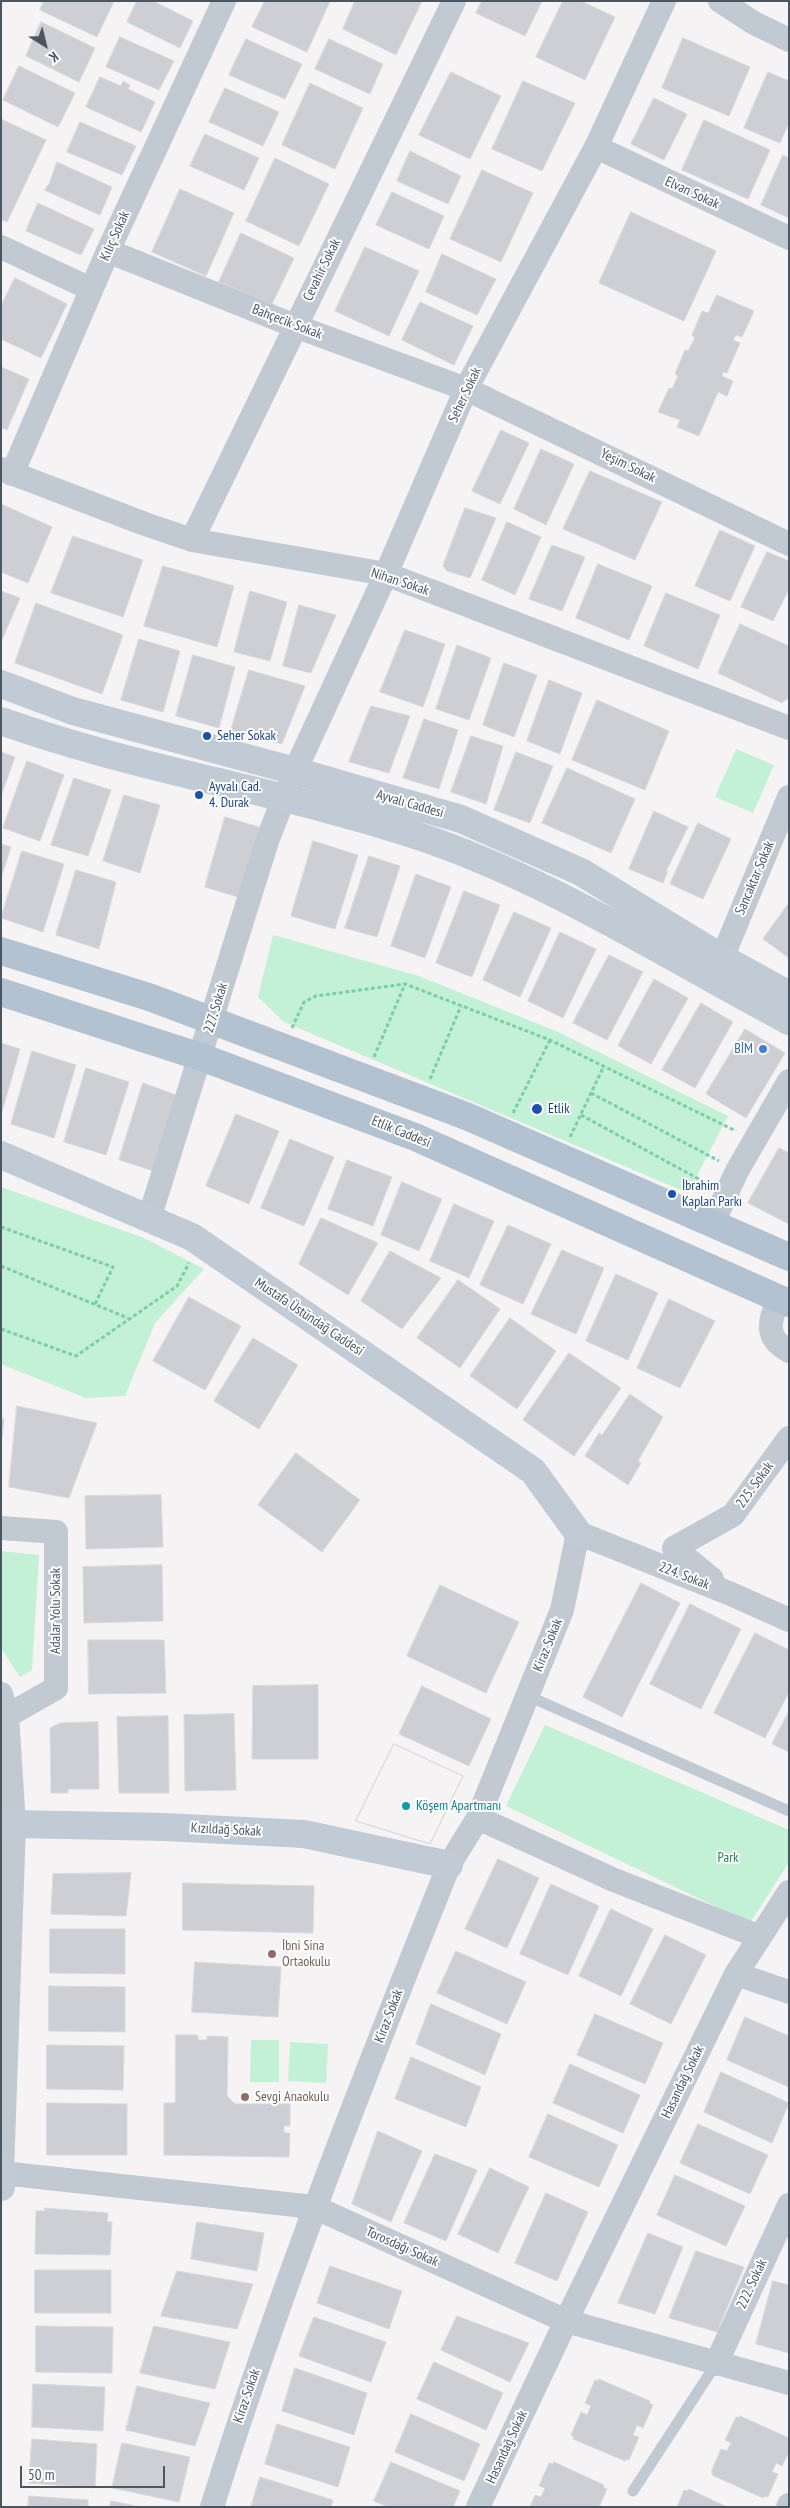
<!DOCTYPE html>
<meta charset="utf-8">
<style>
body{margin:0}
#map{position:relative;width:790px;height:2508px;overflow:hidden;background:#f5f3f3;font-family:"PT Sans Narrow",sans-serif}
canvas{display:block}
.frame{position:absolute;inset:0;border:2px solid #4a5661;pointer-events:none}
.north{position:absolute;left:20px;top:20px;width:50px;height:50px;-webkit-text-stroke:4px #fff;paint-order:stroke;rotate:144deg;font-size:14px;font-weight:700;line-height:20px;text-align:center;color:#4a5661}
.north::after{content:'';display:block;margin:auto;width:18px;height:22px;background:#4a5661;clip-path:polygon(50% 0,100% 100%,50% 72%,0 100%)}
.scale{position:absolute;left:20px;top:2466px;width:145px;height:22px;box-sizing:border-box;border:2px solid #4a5661;border-top:0;padding-left:6px;font-size:15px;line-height:18px;white-space:nowrap;color:#4a5661;-webkit-text-stroke:4px #fff;paint-order:stroke}
</style>
<div id="map">
<canvas width="790" height="2508"></canvas>
<div class="frame"></div>
<div class="north">K</div>
<div class="scale">50 m</div>
</div>
<script>
const ctx = document.querySelector('canvas').getContext('2d');
ctx.lineJoin = 'round';
function fill(path, color) { ctx.fillStyle = color; ctx.fill(path, 'evenodd'); }
function strokePath(path, color, width, dash) { ctx.strokeStyle = color; ctx.lineWidth = width; ctx.lineCap = dash ? 'butt' : 'round'; ctx.setLineDash(dash || []); ctx.stroke(path); }
function label(font, color, halo, rows, align = 'center') {
  ctx.font = font + ' "PT Sans Narrow",sans-serif'; ctx.lineWidth = 4; ctx.setLineDash([]); ctx.textBaseline = 'middle'; ctx.strokeStyle = halo; ctx.fillStyle = color; for (const [text, x, y, turn = 0] of rows) {
    ctx.save(); ctx.translate(x, y); ctx.rotate((+turn || 0) * Math.PI / 180); ctx.textAlign = isNaN(turn) ? turn : align; if (halo) ctx.strokeText(text, 0, 0); ctx.fillText(text, 0, 0); ctx.restore();
  }
}
fill(new Path2D(`
 M736,749L774,765L753,813L715,797Z
 M273,935L419,976L558,1032L728,1116L688,1193L284,1022L258,997Z
 M1,1187L144,1238L204,1269L155,1323L125,1396L86,1398L1,1364Z
 M1,1551L39,1555L32,1670L20,1677L1,1648Z
 M545,1725L789,1830V1862L750,1923L506,1806Z
 M251,2040H279V2082H250Z
 M290,2042L328,2044L326,2083L288,2081Z`), '#c3f1d5');
const building = new Path2D(`
 M44,1H114L97,37L40,10Z
 M137,1H153L193,21L180,48L127,22Z
 M265,1H330L307,52L252,27Z
 M355,1H422L396,55L343,29Z
 M482,1H542L525,36L476,13Z
 M563,1H581L615,17L585,80L536,57Z
 M41,22L95,48L79,82L26,56Z
 M120,37L174,61L159,90L106,67Z
 M683,38L750,67L729,116L662,88Z
 M246,39L302,64L285,99L229,75Z
 M329,39L383,64L370,94L315,69Z
 M19,66L75,93L58,127L3,100Z
 M451,72L501,96L470,159L419,135Z
 M768,72L789,81V122L780,143L744,128Z
 M100,77L121,86L123,81L130,85L128,89L155,102L141,132L86,107Z
 M523,81L575,103L542,171L492,149Z
 M310,83L363,108L335,169L282,145Z
 M225,88L279,112L263,146L209,122Z
 M654,98L687,114L664,160L631,144Z
 M1,119L46,140L7,222L1,219Z
 M704,120L770,150L748,199L682,170Z
 M80,122L136,146L122,175L67,152Z
 M205,134L259,158L244,190L190,166Z
 M410,151L461,176L448,204L397,181Z
 M783,155L789,158V218L761,205Z
 M275,158L329,184L299,246L246,221Z
 M57,162L112,187L100,215L44,190L49,184Z
 M482,170L533,193L501,262L450,239Z
 M180,189L234,213L206,276L152,252Z
 M392,192L444,216L429,249L376,225Z
 M38,203L94,229L81,255L26,231Z
 M631,212L716,251L684,321L599,283Z
 M241,233L294,258L272,304L219,282Z
 M365,247L419,271L389,336L335,311Z
 M442,254L496,279L477,315L426,292Z
 M15,278L67,304L41,358L1,339V306Z
 M717,295L754,311L742,337L736,335L733,340L740,343L727,373L723,372L722,376L733,381L727,396L718,392L699,436L677,427L680,420L658,412L669,388L672,389L678,376L675,374L685,350L688,351L695,338L692,335L702,311L708,313Z
 M420,302L473,326L454,365L402,340Z
 M1,367L29,379L7,430L1,427Z
 M501,430L529,443L500,504L472,491Z
 M541,449L574,464L546,525L514,509Z
 M590,471L662,502L635,560L563,529Z
 M1,504L52,527L28,583L1,572Z
 M465,508L496,518L470,578L447,571L443,566Z
 M507,522L541,537L515,595L482,580Z
 M720,530L755,546L730,601L695,586Z
 M73,536L143,560L123,617L51,593Z
 M552,545L585,557L562,611L529,599Z
 M767,552L789,561V589L773,621L741,607Z
 M598,564L652,586L629,640L576,618Z
 M163,566L234,586L217,647L144,626Z
 M1,591L20,598L1,642Z
 M250,591L287,602L270,661L234,652Z
 M666,593L720,615L698,669L644,646Z
 M36,603L123,635L102,694L15,663Z
 M299,605L336,615L311,673L283,666Z
 M740,624L789,646V697L782,703L718,673Z
 M405,630L445,644L423,707L380,692Z
 M139,639L180,651L163,712L121,700Z
 M457,645L491,658L469,720L436,709Z
 M193,655L235,667L219,728L176,716Z
 M504,663L537,675L514,737L483,725Z
 M249,670L305,686L282,744L231,730Z
 M549,680L582,693L560,754L527,741Z
 M597,700L669,731L645,790L572,760Z
 M371,706L410,716L389,773L349,762Z
 M424,719L458,730L439,789L403,778Z
 M471,736L503,746L486,804L451,792Z
 M1,752L15,757L1,796Z
 M516,752L553,766L530,823L494,810Z
 M27,761L64,775L40,841L3,828Z
 M567,768L635,799L611,853L542,823Z
 M74,778L111,790L88,856L51,845Z
 M124,795L160,805L140,873L103,861Z
 M654,811L688,827L666,871H668L663,883L629,869Z
 M225,817L259,827L238,897L205,887Z
 M698,823L731,839L703,899L670,884Z
 M313,841L358,855L335,929L291,916Z
 M1,844L11,847L1,878Z
 M22,851L64,864L43,932L1,918Z
 M369,856L400,866L377,937L345,928Z
 M76,870L116,882L99,949L56,935Z
 M416,874L451,887L425,958L391,946Z
 M464,891L500,905L472,977L436,963Z
 M789,903V958L763,939Z
 M514,912L551,928L520,997L483,980Z
 M560,932L596,949L563,1018L528,1001Z
 M609,955L643,972L607,1040L573,1023Z
 M654,979L688,998L651,1064L618,1046Z
 M701,1003L733,1022L695,1088L662,1070Z
 M745,1029L785,1053L746,1118L706,1094Z
 M1,1043L20,1049L1,1115Z
 M32,1051L76,1065L54,1138L11,1124Z
 M86,1068L129,1082L106,1155L64,1142Z
 M143,1083L179,1096L154,1171L119,1160Z
 M236,1114L279,1131L249,1204L206,1186Z
 M290,1139L334,1157L304,1226L261,1208Z
 M779,1148L789,1153V1224L748,1203Z
 M347,1160L392,1177L373,1226L328,1209Z
 M402,1182L442,1199L419,1251L381,1235Z
 M454,1204L494,1221L469,1278L430,1261Z
 M321,1218L378,1243L348,1295L299,1264Z
 M508,1225L551,1244L523,1304L480,1285Z
 M562,1250L604,1268L576,1334L531,1314Z
 M390,1251L441,1278L402,1329L361,1301Z
 M616,1274L658,1293L628,1360L586,1341Z
 M458,1280L500,1309L460,1368L417,1338Z
 M189,1297L241,1326L205,1390L153,1361Z
 M669,1299L715,1321L680,1388L637,1368Z
 M510,1318L556,1351L517,1409L470,1376Z
 M253,1338L298,1365L259,1429L214,1401Z
 M569,1353L621,1388L574,1456L523,1420Z
 M630,1394L663,1417L638,1461L641,1463L628,1485L585,1456L599,1433L602,1435Z
 M17,1406L97,1423L69,1498L9,1487Z
 M1,1419H4L1,1447Z
 M296,1453L360,1500L322,1552L258,1505Z
 M161,1495L163,1547L86,1549L85,1496Z
 M162,1565L163,1621L84,1623L83,1567Z
 M641,1583L680,1603L622,1717L583,1697Z
 M440,1585L519,1622L486,1693L407,1656Z
 M690,1604L741,1629L701,1709L650,1684Z
 M755,1633L789,1650V1692L765,1738L714,1713Z
 M88,1640H164L166,1693L89,1694Z
 M318,1685V1759H252L253,1686Z
 M422,1686L491,1719L469,1766L399,1734Z
 M789,1711V1752L772,1744Z
 M234,1714L236,1790L185,1791L184,1715Z
 M168,1716L169,1793H119L117,1717Z
 M98,1722L99,1789H68V1793H51L50,1728L60,1723Z
 M394,1744L463,1776L430,1844L356,1821Z
 M394,1744L463,1776L430,1844L356,1821Z
 M498,1859L539,1878L507,1948L465,1929Z
 M131,1873L126,1916L51,1914L53,1874Z
 M183,1883L314,1886L313,1933L183,1930Z
 M551,1884L599,1906L568,1975L520,1954Z
 M611,1909L653,1929L621,1996L579,1976Z
 M50,1929H125V1974L50,1973Z
 M665,1935L706,1955L671,2024L630,2004Z
 M456,1951L526,1982L507,2024L437,1993Z
 M195,1962L281,1967L278,2017L192,2012Z
 M49,1986L125,1987V2032L49,2031Z
 M431,2004L501,2034L485,2075L416,2044Z
 M595,2014L663,2043L645,2084L577,2055Z
 M745,2017L789,2036V2087L727,2060Z
 M176,2035H198V2040H207V2036L228,2037L227,2096L235,2104H290V2126H284V2133H290L289,2157L164,2155V2103H175Z
 M47,2045L124,2046L123,2090L47,2089Z
 M411,2057L481,2087L466,2127L395,2099Z
 M570,2064L640,2095L623,2133L553,2103Z
 M721,2072L789,2103L772,2143L704,2112Z
 M47,2103L127,2104V2155H47Z
 M548,2114L618,2145L599,2187L529,2157Z
 M698,2124L768,2155L750,2194L680,2163Z
 M378,2131L422,2151L391,2222L352,2204Z
 M435,2154L477,2170L446,2241L404,2223Z
 M490,2168L529,2187L498,2253L458,2234Z
 M675,2175L745,2206L726,2246L657,2215Z
 M546,2193L588,2212L557,2281L515,2263Z
 M45,2208L108,2213L107,2222H112L110,2255L35,2254L36,2211H45Z
 M197,2222L264,2233L257,2271L191,2259Z
 M648,2233L683,2247L655,2314L618,2303Z
 M696,2251L744,2267L717,2332L669,2318Z
 M330,2266L402,2291L389,2329L317,2303Z
 M35,2270H111V2313H35Z
 M177,2271L253,2284L237,2329L161,2316Z
 M773,2281L789,2285V2353L756,2344Z
 M457,2316L529,2343L510,2382L441,2350Z
 M314,2317L386,2342L371,2382L299,2356Z
 M36,2326L113,2327L112,2373L36,2372Z
 M154,2326L230,2342L215,2389L140,2373Z
 M434,2362L503,2393L486,2430L417,2399Z
 M295,2368L367,2393L354,2435L282,2411Z
 M599,2379L650,2401L649,2403L653,2405L643,2428L637,2425L633,2435L639,2437L629,2460L626,2459L625,2461L573,2439L574,2437L571,2435L581,2412L587,2415L591,2406L585,2403L595,2380L598,2381Z
 M33,2384L105,2387L103,2431L32,2427Z
 M137,2386L210,2403L195,2446L126,2430Z
 M411,2414L480,2444L464,2481L395,2452Z
 M740,2416L789,2438V2452L782,2466L776,2463L772,2472L778,2474L768,2497L765,2496L763,2498L712,2475L713,2473L711,2472L721,2449L727,2451L731,2443L725,2440L736,2417L739,2418Z
 M277,2424L350,2447L338,2487L265,2464Z
 M32,2439L97,2444L95,2488L29,2483Z
 M122,2443L190,2457L179,2502L112,2488Z
 M391,2462L460,2491L453,2507H388L374,2501Z
 M554,2462L604,2485L603,2487L607,2489L599,2507H530L535,2495L541,2497L545,2488L539,2486L549,2463L553,2464Z
 M260,2477L333,2500L331,2507H251Z
 M689,2489L727,2507H677L684,2490L688,2491Z
 M29,2496L88,2500V2507H28Z
 M111,2501L141,2507H110Z`);
fill(building, '#cdcfd5');
strokePath(building, '#d7d9de', 1);
strokePath(new Path2D(`
 M292,1028L304,1002L316,996L405,984L550,1040L736,1131
 M374,1057L405,984
 M430,1079L461,1006
 M591,1093L719,1161
 M513,1113L550,1040
 M581,1115L708,1184
 M570,1137L603,1068
 M1,1227L113,1267L95,1304
 M1,1266L128,1318
 M1,1329L76,1356L177,1286L189,1263`), '#7ad0a6', 3, [4, 2.5]);
strokePath(new Path2D(`
 M528,1696L789,1811
 M633,2491L716,2364`), '#c1cad2', 11);
strokePath(new Path2D(`
 M720,1L754,23L789,40
 M596,147L789,238
 M1,247L91,289
 M108,251L295,326L466,389L789,544
 M1,469L145,524L192,540L386,574L789,728
 M12,474L108,251L224,1
 M192,540L454,1
 M722,958L789,797
 M149,1219L268,838L295,771L386,574L466,389L596,147L664,1
 M712,1225L737,1171L789,1081
 M779,1299C769,1320 764,1338 789,1351
 M1,1528L56,1532V1688L7,1716
 M712,1579L674,1548L733,1515L789,1438
 M1,1694L7,1716L14,1824L2,2173L314,2207L566,2321L789,2383
 M478,1818L614,1880L760,1937L736,1974L566,2321L478,2507
 M760,1937L789,1892
 M736,1974L789,1992
 M716,2364L789,2205
 M212,2507C280,2289 364,2077 449,1865L478,1818L562,1610L578,1533L731,1594L789,1620
 M788,2507L789,2505`), '#c1cad2', 24);
strokePath(new Path2D(`
 M1,684L73,711L295,771L461,819L581,872L722,958L789,995
 M1,721C135,769 277,790 412,834C547,878 664,955 789,1021
 M1,1155L192,1237L533,1471L578,1533
 M1,1827L14,1824L165,1827L304,1834L449,1865
 M1,2171V2187`), '#c1cbd6', 28);
strokePath(new Path2D(`
 M1,951L149,997L466,1116L789,1257
 M1,992L201,1057L415,1137L789,1303`), '#b3c2d1', 28);
for (const [x, y, r, color] of [
 [207,736,5,"#1a4fb4"],
 [199,795,5,"#1a4fb4"],
 [763,1049,5,"#3f7fe0"],
 [537,1109,6,"#1a4fb4"],
 [672,1194,5,"#1a4fb4"],
 [406,1806,5,"#0f9aa8"],
 [272,1954,5,"#8d6e63"],
 [245,2097,5,"#8d6e63"]
]) { const dot = new Path2D(); dot.arc(x, y, r, 0, 2 * Math.PI); ctx.fillStyle = color; ctx.fill(dot); strokePath(dot, '#fff', 2); }
label('14px', '#4a5661', '#fff', [
 ["Elvan Sokak",692,193,25],
 ["Kılıç Sokak",115,236,-66],
 ["Cevahir Sokak",322,270,-64],
 ["Bahçecik Sokak",287,322,21],
 ["Seher Sokak",465,395,-65],
 ["Yeşim Sokak",628,466,26],
 ["Nihan Sokak",400,582,18],
 ["Ayvalı Caddesi",410,804,16],
 ["Sancaktar Sokak",755,878,-67],
 ["227. Sokak",216,1008,-73],
 ["Etlik Caddesi",401,1132,22],
 ["Mustafa Üstündağ Caddesi",309,1317,34],
 ["225. Sokak",755,1485,-54],
 ["224. Sokak",684,1576,21],
 ["Adalar Yolu Sokak",56,1611,-90],
 ["Kiraz Sokak",548,1645,-68],
 ["Kızıldağ Sokak",226,1830,3],
 ["Kiraz Sokak",389,2016,-69],
 ["Hasandağ Sokak",683,2082,-64],
 ["Torosdağı Sokak",402,2247,24],
 ["222. Sokak",752,2284,-65],
 ["Kiraz Sokak",247,2396,-71],
 ["Hasandağ Sokak",507,2447,-65]
]);
label('14px', '#164399', '#fff', [
 ["Seher Sokak",217,736],
 ["Ayvalı Cad.",209,787],
 ["4. Durak",209,803],
 ["Etlik",548,1109],
 ["İbrahim",682,1186],
 ["Kaplan Parkı",682,1202]
], 'left');
label('14px', '#366cbe', '#fff', [
 ["BİM",753,1049]
], 'right');
label('14px', '#0d838f', '#fff', [
 ["Köşem Apartmanı",416,1806]
], 'left');
label('14px', '#17864f', '#fff', [
 ["Park",728,1858]
]);
label('14px', '#785e54', '#fff', [
 ["İbni Sina",282,1946],
 ["Ortaokulu",282,1962],
 ["Sevgi Anaokulu",255,2097]
], 'left');
</script>
